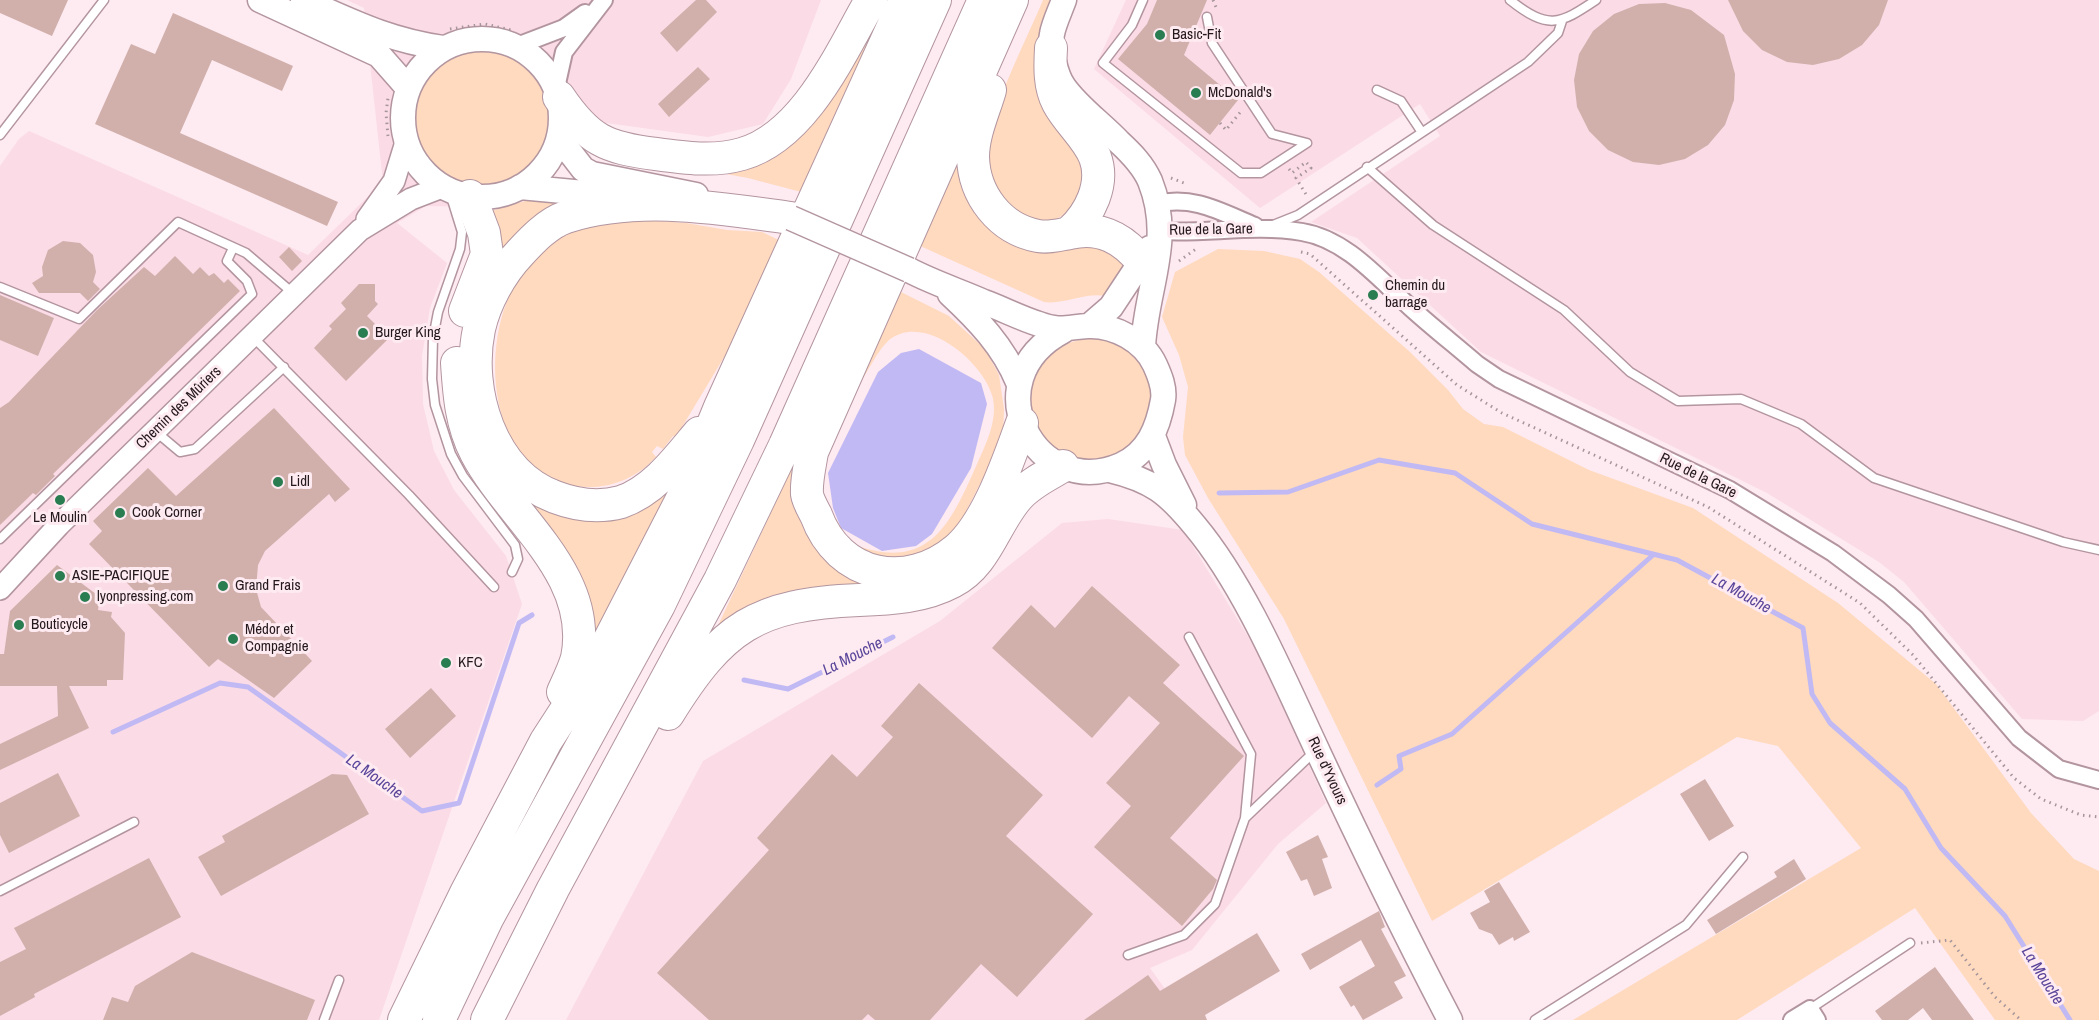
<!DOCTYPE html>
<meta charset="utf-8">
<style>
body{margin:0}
canvas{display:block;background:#feeaf1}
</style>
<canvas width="2099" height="1020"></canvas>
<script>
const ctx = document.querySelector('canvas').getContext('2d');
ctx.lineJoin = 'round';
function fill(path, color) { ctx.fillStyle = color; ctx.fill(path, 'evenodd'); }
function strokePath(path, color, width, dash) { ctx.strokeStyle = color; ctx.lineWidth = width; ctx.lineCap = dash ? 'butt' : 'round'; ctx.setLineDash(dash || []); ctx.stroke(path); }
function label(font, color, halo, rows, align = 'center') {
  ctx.font = font + ' "Archivo Narrow",sans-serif'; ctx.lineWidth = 6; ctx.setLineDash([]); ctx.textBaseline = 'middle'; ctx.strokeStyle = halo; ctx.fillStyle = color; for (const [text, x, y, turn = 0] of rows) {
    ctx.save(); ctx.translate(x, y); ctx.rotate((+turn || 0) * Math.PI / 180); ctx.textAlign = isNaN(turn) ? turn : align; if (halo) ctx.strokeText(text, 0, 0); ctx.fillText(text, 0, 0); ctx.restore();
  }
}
fill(new Path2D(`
 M347,0H821L791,79L763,124L708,137L592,121L539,197L499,207L426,206L397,223L447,263L430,308L422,356L423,404L434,451L454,490L506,556L522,604L379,1020H0V166L19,139L29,131L308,255L383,182L364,8Z
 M1126,0H2099V711L2083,721L2022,719L1904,582L1879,562L1767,493L1481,352L1357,238L1311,222L1440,136L1420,104L1260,208L1094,69Z
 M1108,519L1183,530L1257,651L1326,803L1278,844L1192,950L1150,968L1187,1020H566L703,761L940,621L1062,523Z`), '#fbdbe6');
fill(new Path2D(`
 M884,0H891L805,193L748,178L704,170L729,167Z
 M1043,0H1050L1036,51L1084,174C1072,255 991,218 987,165C984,119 1025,44 1043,0Z
 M413 118a69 69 0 1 1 138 0a69 69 0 1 1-138 0Z
 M961,145L971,196L1085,239L1132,262L1112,298C1091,289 1066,305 1044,302L918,245Z
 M539,197L579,199L502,258L491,211Z
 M642,220L686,223L727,230L762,232L783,242L744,324L676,437L673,436L663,449L657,446L652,452L656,457C639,476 613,488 587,487C486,483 476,341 520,276C533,259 545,242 566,233C591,222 615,222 642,220Z
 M1218,249L1264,251L1300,259L1319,272L1410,352L1448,390L1463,409L1484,424L1503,427L1589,470L1693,508L1838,603L1936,684L2031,813L2074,859L2099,871V1020H1995L1915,908L1737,1020H1573L1861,848L1778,746L1737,737L1432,921L1284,619L1208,498L1185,455L1183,437L1188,387L1179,355L1162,317L1175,272Z
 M901,292L949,316L985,349L999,375L1004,409L1003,439L955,533L913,560L870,557L852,544C929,573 950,525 977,464C986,444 999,418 992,395C982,361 924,312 889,340C878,350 869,369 861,382L863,370Z
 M1031 399a60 60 0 1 1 120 0a60 60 0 1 1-120 0Z
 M798,455C794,502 794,541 840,568C856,578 879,581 897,587L715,632Z
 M676,480L589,648L523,503Z`), '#ffdabe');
fill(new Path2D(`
 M919,349L981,383L987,404L971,468L932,534L916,546L882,551L841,528L833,508L828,473L878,372L901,353Z`), '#c1b9f4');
strokePath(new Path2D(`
 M1219,493L1288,492L1379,460L1455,473L1532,524L1677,560L1803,628L1812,694L1830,723L1905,789L1941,848L2005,916L2070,1020
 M744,680L788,689L893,637
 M113,732L220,683L248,687L422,811L459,803L519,623L532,615
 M1377,785L1401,769L1399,756L1452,734L1653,555`), '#c1b9f4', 5);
fill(new Path2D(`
 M0,0H68L52,36L0,13Z
 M696,0H706L717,12L677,52L660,33Z
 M1157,0H1207L1184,55L1238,100L1210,135L1118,59L1147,24Z
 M1728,0H1888L1879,25L1862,45L1839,59L1813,65L1787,62L1762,50L1743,31Z
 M1665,3L1691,10L1724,35L1735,74L1734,100L1725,125L1708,145L1685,159L1659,165L1633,162L1608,150L1589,131L1577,107L1574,80L1579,54L1593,31L1614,14L1639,4Z
 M173,13L293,66L282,91L212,60L180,133L338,202L327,226L95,124L131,44L155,54Z
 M698,67L710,79L669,117L658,104Z
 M63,241L80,243L93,255L96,272L93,282L100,289L88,301L80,293H39L32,283L43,276L42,267L48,250Z
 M289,247L302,261L292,271L279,257Z
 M175,256L193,274L200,267L209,276L214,273L224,283L228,279L240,291L53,474L55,476L36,495L33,493L0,525V408L9,402L97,310L144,267L155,276Z
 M359,284H375V301L378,304L367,316L389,338L346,381L314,348L332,329L329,326L346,309L341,303Z
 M0,295L54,318L38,356L0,340Z
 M274,408L350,489L335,502L329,494L265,551L258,565L256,589L261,607L312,661L274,698L218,659L209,667L89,544L102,531L93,521L148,468L176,496Z
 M57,565L100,597L98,610L112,612L111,617L125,633L123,680H107V686H69L89,728L0,770V744L58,716L57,686H0V654H4L10,611Z
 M1092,586L1180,665L1163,683L1244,756L1170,838L1217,880L1213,889L1182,926L1094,847L1131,806L1106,783L1160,723L1129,696L1092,738L992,648L1031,605L1055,628Z
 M919,683L1043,795L1006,836L1093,914L1017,997L981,964L930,1020H875L868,1014L862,1020H709L657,973L769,850L757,838L832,754L857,777L893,737L881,726Z
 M431,688L456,716L410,758L385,729Z
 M58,773L80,816L9,853L0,835V803Z
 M332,774L347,775L369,814L221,896L198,857L225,842L222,836Z
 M1705,779L1734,826L1709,841L1680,794Z
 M1318,835L1328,857L1322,859L1332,888L1314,896L1307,879L1301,881L1286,852Z
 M149,858L181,917L34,994L35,997L0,1016V962L26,949L14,928Z
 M1794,859L1806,879L1716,934L1707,920L1777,877L1774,872Z
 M1499,882L1530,932L1514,941L1513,937L1499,945L1492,934L1479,929L1470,913L1490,902L1484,891Z
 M1379,911L1385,927L1381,929L1406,976L1394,982L1403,998L1363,1020L1354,1005L1351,1007L1339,987L1375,966L1361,940L1310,970L1301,954Z
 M1257,933L1280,971L1205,1015L1207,1020H1084L1148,975L1160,991Z
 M192,952L315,1000L307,1020H103L112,997L128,1002L135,986Z
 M1935,967L1974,1020H1932L1923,1008L1908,1020H1882L1875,1011Z`), '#d1b0ac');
const service = new Path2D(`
 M1143,0L1132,25L1103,63L1241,173H1261L1307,143L1272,134L1212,43L1207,17
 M1510,0C1548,30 1559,25 1596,0
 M1377,90L1401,101L1421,131
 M0,135L104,0
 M1367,167L1433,225L1564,310L1630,372L1678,401L1741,399L1801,424L1874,478L2063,542L2099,550
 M449,190L462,232L460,249L438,312L433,338L432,379L435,405L451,454L463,476L515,545L518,559L512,572
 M1273,225L1298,215L1528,62L1558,33L1562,21
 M0,287L79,319L178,222L246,253L294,294
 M252,336L409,495L494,587
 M155,431L180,452L195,449L284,367
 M0,539L252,294L247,281L227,261L233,248
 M1189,637L1251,754L1245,818
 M0,891L134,822
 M1128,955L1184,935L1215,904L1245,818L1314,752
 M1810,1009L1910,943
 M324,1020L339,980
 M1535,1020L1686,925L1743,857`);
const minor = new Path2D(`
 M517,46L564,28L585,13
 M556,88L564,52L604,0
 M1156,204C1194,195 1221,212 1255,226
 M1160,231C1207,234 1255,224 1302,232C1346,239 1379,279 1410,307C1432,327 1455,345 1477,364L1499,379L1730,490L1833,553L1889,595L1916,619L2019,738L2059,769L2099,780
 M1792,1020L1810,1009L1817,1020`);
const tertiary = new Path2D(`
 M367,219L394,181L406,142
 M0,589L59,525L360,230L411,199L442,187`);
const secondary = new Path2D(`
 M260,0L379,55L408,88
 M303,0C353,22 388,40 443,48
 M1064,0C1060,11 1054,23 1052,34C1049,48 1056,76 1064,87C1078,107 1102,124 1119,142C1131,153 1143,165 1150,181C1174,241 1146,287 1143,347
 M403 118a79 79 0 1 1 158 0a79 79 0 1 1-158 0Z
 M559,138L583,169L592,174L696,195
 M520,187L627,197
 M909,270C934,283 959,291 984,302C1003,309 1020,318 1039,324C1060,332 1068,327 1088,326C1115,325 1144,341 1155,365C1160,376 1165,388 1163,400C1158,428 1148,453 1121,465C1036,502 971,380 1063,331
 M950,294C978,320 1003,346 1018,382
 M1089,326L1111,307L1150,248
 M1153,436L1164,465L1184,505
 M1110,470C1152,480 1168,493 1195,526C1246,587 1285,682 1319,754C1361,844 1404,932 1450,1020`);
const motorway = new Path2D(`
 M1012,0L812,452C810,465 806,481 807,494C808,501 813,509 816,515C839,578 907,591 957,549C988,522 1008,461 1022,423
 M1051,48C1050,66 1049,86 1058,103C1068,122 1087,137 1095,157C1105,184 1090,214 1070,232
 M990,90C984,111 973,134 973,157C974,195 1000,229 1038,236C1049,238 1059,235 1070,233C1100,226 1123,238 1142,262
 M559,97C588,140 606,148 656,154C685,158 714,162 742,154C805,136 841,52 871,0
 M465,311L487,254L484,233L470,196
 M457,363C459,394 461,424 476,453C510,518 594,574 577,658C574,669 568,681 563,692
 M699,433C678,458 654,491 621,502C599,508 576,505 555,497C491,473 466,391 479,329C485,302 501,273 520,253C532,240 548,223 566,217C639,194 717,208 791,218
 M668,714C722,627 756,604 859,600C891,599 924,597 952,582C987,564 994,524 1018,497C1030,483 1048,475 1063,466
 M404,1020L466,893L546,741L601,656L683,497L720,407L905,0
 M439,1020L488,917L659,605L738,440L935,0
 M487,1020L553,889L720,580L785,445L984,0`);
strokePath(service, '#b395a0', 11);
strokePath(minor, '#b395a0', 20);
strokePath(tertiary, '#b395a0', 24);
strokePath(secondary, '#b395a0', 27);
strokePath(motorway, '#b395a0', 34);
strokePath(new Path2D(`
 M1213,0L1216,7
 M450,29L485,24L511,30
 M1220,123L1226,130L1242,110
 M388,136L386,113L388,98
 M1289,169L1292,173L1306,162L1311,168L1296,178L1307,196
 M1171,178L1184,183
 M1301,252L1310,254L1457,385L1502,413L1708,507L1860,603L1913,655L2014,778L2041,799L2081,815L2099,817
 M1179,261L1196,249
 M1921,943L1950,940L1995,997L2021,1020`), '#a6969b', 3, [1.5, 4.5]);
strokePath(service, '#fff', 8);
strokePath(minor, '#fff', 16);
strokePath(tertiary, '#fff', 21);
strokePath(secondary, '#fff', 24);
strokePath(motorway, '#fff', 32);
const secondaryBridge = new Path2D(`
 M791,218L909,270`);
strokePath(secondaryBridge, '#b395a0', 27, []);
strokePath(secondaryBridge, '#fff', 24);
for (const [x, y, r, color] of [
 [1160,35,6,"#297d50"],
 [1196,93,6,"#297d50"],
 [1373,295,6,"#297d50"],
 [363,333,6,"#297d50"],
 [278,482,6,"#297d50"],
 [60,500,6,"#297d50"],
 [120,513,6,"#297d50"],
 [60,576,6,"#297d50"],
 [223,586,6,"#297d50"],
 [85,597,6,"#297d50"],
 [19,625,6,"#297d50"],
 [233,639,6,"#297d50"],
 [446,663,6,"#297d50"]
]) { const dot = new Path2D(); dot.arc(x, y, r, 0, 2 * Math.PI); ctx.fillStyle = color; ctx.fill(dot); strokePath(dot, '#feeaf1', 2); }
label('15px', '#23181c', '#feeaf1', [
 ["Basic-Fit",1172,35],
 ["McDonald's",1208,93],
 ["Chemin du",1385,286],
 ["barrage",1385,303],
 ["Burger King",375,333],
 ["Lidl",290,482],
 ["Cook Corner",132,513],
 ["Le Moulin",60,518,"center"],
 ["ASIE-PACIFIQUE",72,576],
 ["Grand Frais",235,586],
 ["lyonpressing.com",97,597],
 ["Bouticycle",31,625],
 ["Médor et",245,630],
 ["Compagnie",245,647],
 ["KFC",458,663]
], 'left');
label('15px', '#23181c', '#feeaf1', [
 ["Rue de la Gare",1211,230,-1],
 ["Chemin des Mûriers",179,408,-44],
 ["Rue de la Gare",1698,476,26],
 ["Rue d'Yvours",1327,771,65]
]);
label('italic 16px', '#59459a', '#feeaf1', [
 ["La Mouche",1741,594,29],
 ["La Mouche",853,657,-27],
 ["La Mouche",374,777,35],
 ["La Mouche",2042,976,58]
]);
</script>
